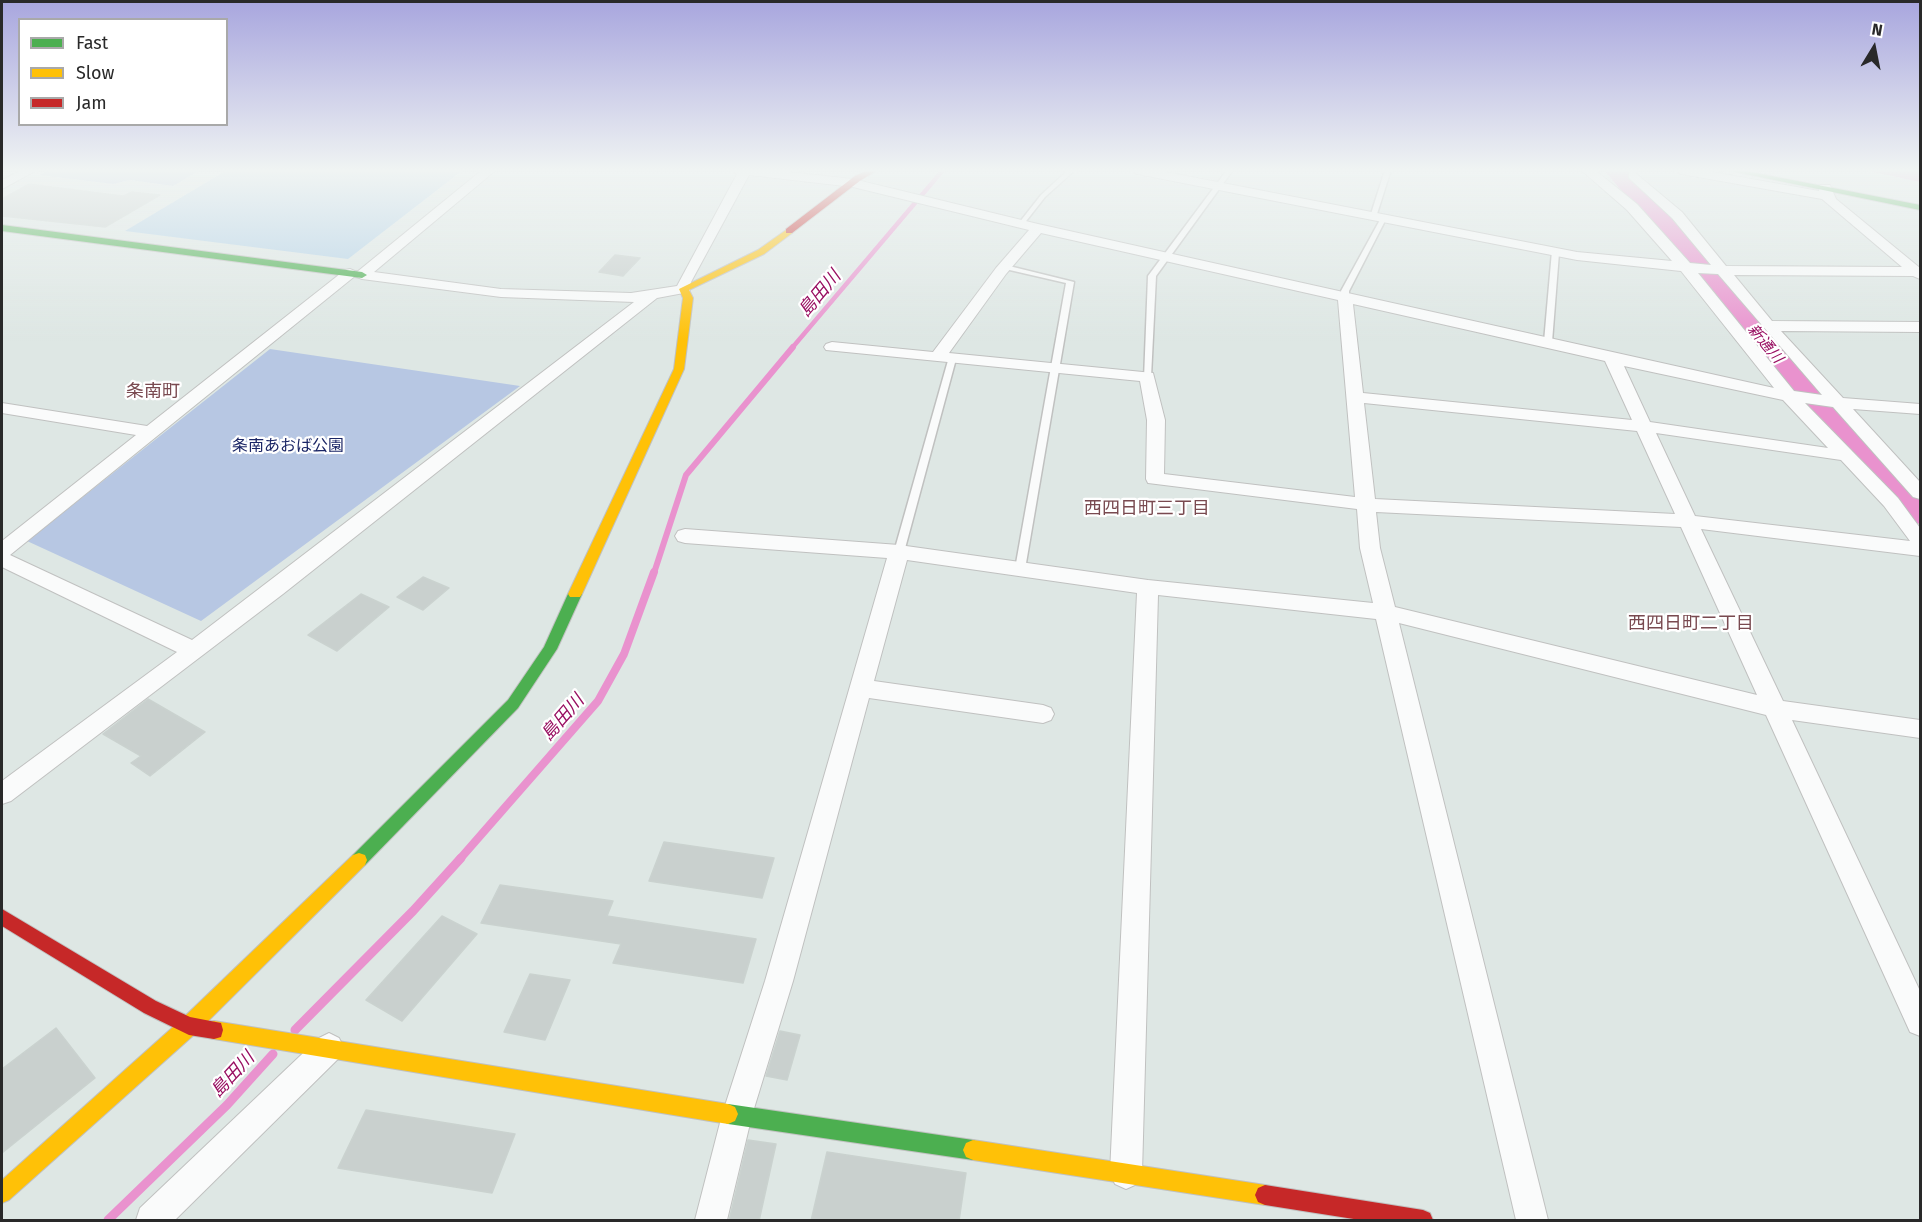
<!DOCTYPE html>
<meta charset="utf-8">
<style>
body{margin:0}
#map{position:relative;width:1922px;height:1222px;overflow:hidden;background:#dee7e4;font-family:"Fira Sans",sans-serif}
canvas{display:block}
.frame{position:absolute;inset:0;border:3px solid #292929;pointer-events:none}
.legend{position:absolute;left:18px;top:18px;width:210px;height:108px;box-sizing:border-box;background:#fff;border:2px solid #a9a9a9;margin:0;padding:8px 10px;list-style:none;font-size:18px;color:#292929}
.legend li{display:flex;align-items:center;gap:12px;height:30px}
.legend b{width:30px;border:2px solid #a9a9a9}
.north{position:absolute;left:1844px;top:18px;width:60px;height:60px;-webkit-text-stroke:4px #fff;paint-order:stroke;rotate:10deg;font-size:16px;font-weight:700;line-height:24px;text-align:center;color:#292929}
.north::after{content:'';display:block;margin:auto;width:21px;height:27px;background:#292929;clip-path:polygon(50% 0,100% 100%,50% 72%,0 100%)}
</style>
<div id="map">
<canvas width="1922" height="1222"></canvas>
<div class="frame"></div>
<ul class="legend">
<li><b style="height:8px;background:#4caf50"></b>Fast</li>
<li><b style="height:8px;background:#ffc107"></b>Slow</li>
<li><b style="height:8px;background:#c62828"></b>Jam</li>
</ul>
<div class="north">N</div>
</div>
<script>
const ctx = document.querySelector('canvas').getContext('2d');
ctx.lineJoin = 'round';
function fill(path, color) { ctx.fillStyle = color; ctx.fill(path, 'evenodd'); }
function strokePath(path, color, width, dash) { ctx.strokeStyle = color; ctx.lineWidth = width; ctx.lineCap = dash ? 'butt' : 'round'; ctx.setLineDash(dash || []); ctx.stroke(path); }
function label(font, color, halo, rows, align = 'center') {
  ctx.font = font + ' "Fira Sans","Noto Sans JP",sans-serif'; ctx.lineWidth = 4.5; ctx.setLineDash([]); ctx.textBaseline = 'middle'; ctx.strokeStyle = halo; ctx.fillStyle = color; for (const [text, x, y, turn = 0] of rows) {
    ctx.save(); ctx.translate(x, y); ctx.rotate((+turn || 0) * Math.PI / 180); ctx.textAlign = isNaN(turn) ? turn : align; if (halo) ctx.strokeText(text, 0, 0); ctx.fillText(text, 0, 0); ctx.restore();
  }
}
fill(new Path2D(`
 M50,170H200L173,186L130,180L113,184L39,175Z
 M270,349L520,386L201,621L27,541Z`), '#b7c7e3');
fill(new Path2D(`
 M227,170H463L348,259L125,231Z`), '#b4d2e7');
fill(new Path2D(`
 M1864,170H1920V182L1915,181Z`), '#e992ce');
strokePath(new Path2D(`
 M792,348L943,170`), '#e992ce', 4.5);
strokePath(new Path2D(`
 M654,573L686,475L793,347`), '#e992ce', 6);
strokePath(new Path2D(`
 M459,860L598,701L624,654L654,572`), '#e992ce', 8);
strokePath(new Path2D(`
 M295,1030L413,911L461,858
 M108,1220L227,1105L273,1054`), '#e992ce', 9);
fill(new Path2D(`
 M1604,170H1629L1838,408L1920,491V524L1907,521L1814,422Z`), '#e992ce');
const building = new Path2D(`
 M29,184L123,196L132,192L160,195L105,227L2,216V199Z
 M615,255L640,258L623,276L599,272Z
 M423,577L449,588L423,610L397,597Z
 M361,594L389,607L337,651L308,635Z
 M148,699L205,732L150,776L131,763L141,756L103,734Z
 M664,842L774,858L762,898L649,881Z
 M500,885L613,901L607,916L756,939L743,983L613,963L621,944L481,923Z
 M442,916L477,934L402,1021L366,1000Z
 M530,974L570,980L545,1040L504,1032Z
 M56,1028L95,1078L2,1153V1069Z
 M780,1031L800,1035L787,1080L766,1076Z
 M366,1110L515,1134L492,1193L338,1168Z
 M748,1140L776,1144L759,1221H729Z
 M827,1152L966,1173L959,1221H811Z`);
fill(building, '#c9d0ce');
strokePath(building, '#cad2cf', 1.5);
const lane = new Path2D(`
 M1068,170H1075L1045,197L1023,225H1019V223L1041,195Z
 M1227,170H1233L1156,276L1151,377L1150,379H1144L1148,276Z
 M1385,170H1391L1376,217L1371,218L1370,217Z
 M1381,218L1386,219L1349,291V298L1342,300L1341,291Z
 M1552,251L1559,253L1552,342L1548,344L1544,342Z
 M1001,264L1074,282L1025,569L1020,572L1015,569L1066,283L1001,268Z
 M949,357H955L956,359L904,552L899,555L894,552Z`);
const street = new Path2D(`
 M22,170H37L2,189V180Z
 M482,170H496L374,272L501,289L631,293L677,286L737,174L731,170H770L853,179L1038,224L1774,388L1681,271L1577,260L1137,174L1131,170H1156L1577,252L1672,261L1627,210L1581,170H1595L1637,204L1690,263L1711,265L1672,218L1629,178V172L1633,171L1682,212L1726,266L1902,267L1822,199L1681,174L1675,170H1701L1819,191L1820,185H1830L1836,199L1920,268V279L1913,276L1734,275L1772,321L1920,322V332L1781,331L1843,398L1920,404V414L1853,409L1920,482V499L1913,497L1833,407L1805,403L1898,498L1920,528V556L1701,529L1783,701L1920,720V738L1792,720L1920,991V1036L1910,1032L1766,715L1399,623L1548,1220H1516L1376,619L1158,595L1142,1173L1137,1184L1126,1189L1115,1184L1110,1173L1137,593L907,560L874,681L1043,705L1051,708L1054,714L1051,720L1043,723L869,698L793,981L752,1115L727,1220H695L722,1115L765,981L887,558L685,543L678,541L675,536L678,531L685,529L899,545L1148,580L1373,603L1360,548L1357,509L1148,483L1146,479L1147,420L1140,381L826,350L824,347L826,344L832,342L933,352L996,268L1029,230L853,187L749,175L691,282L689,292L657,298L283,594L11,801L2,804V781L177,652L2,567V541L136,435L2,413V403L147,426L345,270L350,269L357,272ZM1041,233L1338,300L1355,497L1164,474L1165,420L1153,373L949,353L1006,274ZM1698,273L1718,274L1822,395L1794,391ZM355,276L362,279L501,297L634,302L192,640L10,555ZM1353,304L1605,361L1632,420L1363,393ZM1624,366L1783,400L1828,448L1650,422ZM1364,403L1637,431L1675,514L1375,499ZM1656,433L1841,460L1884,506L1910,541L1695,516ZM1376,512L1681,527L1757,695L1395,607L1380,548Z
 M329,1033L339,1038L344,1048L339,1058L175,1220H136L140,1208L319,1038Z`);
const fast = new Path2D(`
 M1726,170H1741L1920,205V210Z
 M2,225L362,272L367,275L362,278L2,231Z
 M575,589L582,594L557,649L518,708L365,865L359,867L353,865L351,860L353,855L508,700L544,647L568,594Z
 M728,1104L973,1140L980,1143L983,1150L980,1157L973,1160L728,1124L721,1121L718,1114L721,1107Z`);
const slow = new Path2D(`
 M789,228L793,231L792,233L764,254L689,290L693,298L684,369L582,594L580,597H570L568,594L674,369L683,298L679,289L758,250Z
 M359,853L365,855L367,860L365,865L196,1033L9,1200L2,1203V1180L182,1019L353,855Z
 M214,1021L728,1104L735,1107L738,1114L735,1121L728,1124L214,1039L207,1037L205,1030L207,1023Z
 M973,1140L1265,1185L1272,1188L1275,1195L1272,1202L1265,1205L973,1160L966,1157L963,1150L966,1143Z`);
const jam = new Path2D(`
 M868,170H878L861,180L792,233H786V229L855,176Z
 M2,909L156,1001L190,1017L221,1023L223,1030L221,1037L214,1039L189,1035L144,1013L2,926Z
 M1265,1185L1423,1210L1430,1213L1433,1220H1360L1265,1205L1258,1202L1255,1195L1258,1188Z`);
strokePath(lane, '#c0c1c0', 3);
strokePath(street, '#c0c1c0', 2);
strokePath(fast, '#c0c1c0', 2);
strokePath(slow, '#c0c1c0', 2);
strokePath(jam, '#c0c1c0', 2);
fill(lane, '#fafbfb');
fill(street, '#fafbfb');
fill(fast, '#4caf50');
fill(slow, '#ffc107');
fill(jam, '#c62828');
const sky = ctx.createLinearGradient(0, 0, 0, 341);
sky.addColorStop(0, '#a8a6de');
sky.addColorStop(0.5, '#f0f4f3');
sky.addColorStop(1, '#f0f4f300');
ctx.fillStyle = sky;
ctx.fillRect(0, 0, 1922, 341);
label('italic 15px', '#980e61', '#fff', [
 ["新通川",1765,344,50]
]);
label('16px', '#1a2565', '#fff', [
 ["条南あおば公園",288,447]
]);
label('italic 18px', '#980e61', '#fff', [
 ["島田川",820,294,-50],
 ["島田川",563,718,-49],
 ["島田川",233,1075,-47]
]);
label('18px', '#794a50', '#fff', [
 ["条南町",153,392],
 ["西四日町三丁目",1147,509],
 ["西四日町二丁目",1691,624]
]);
</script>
